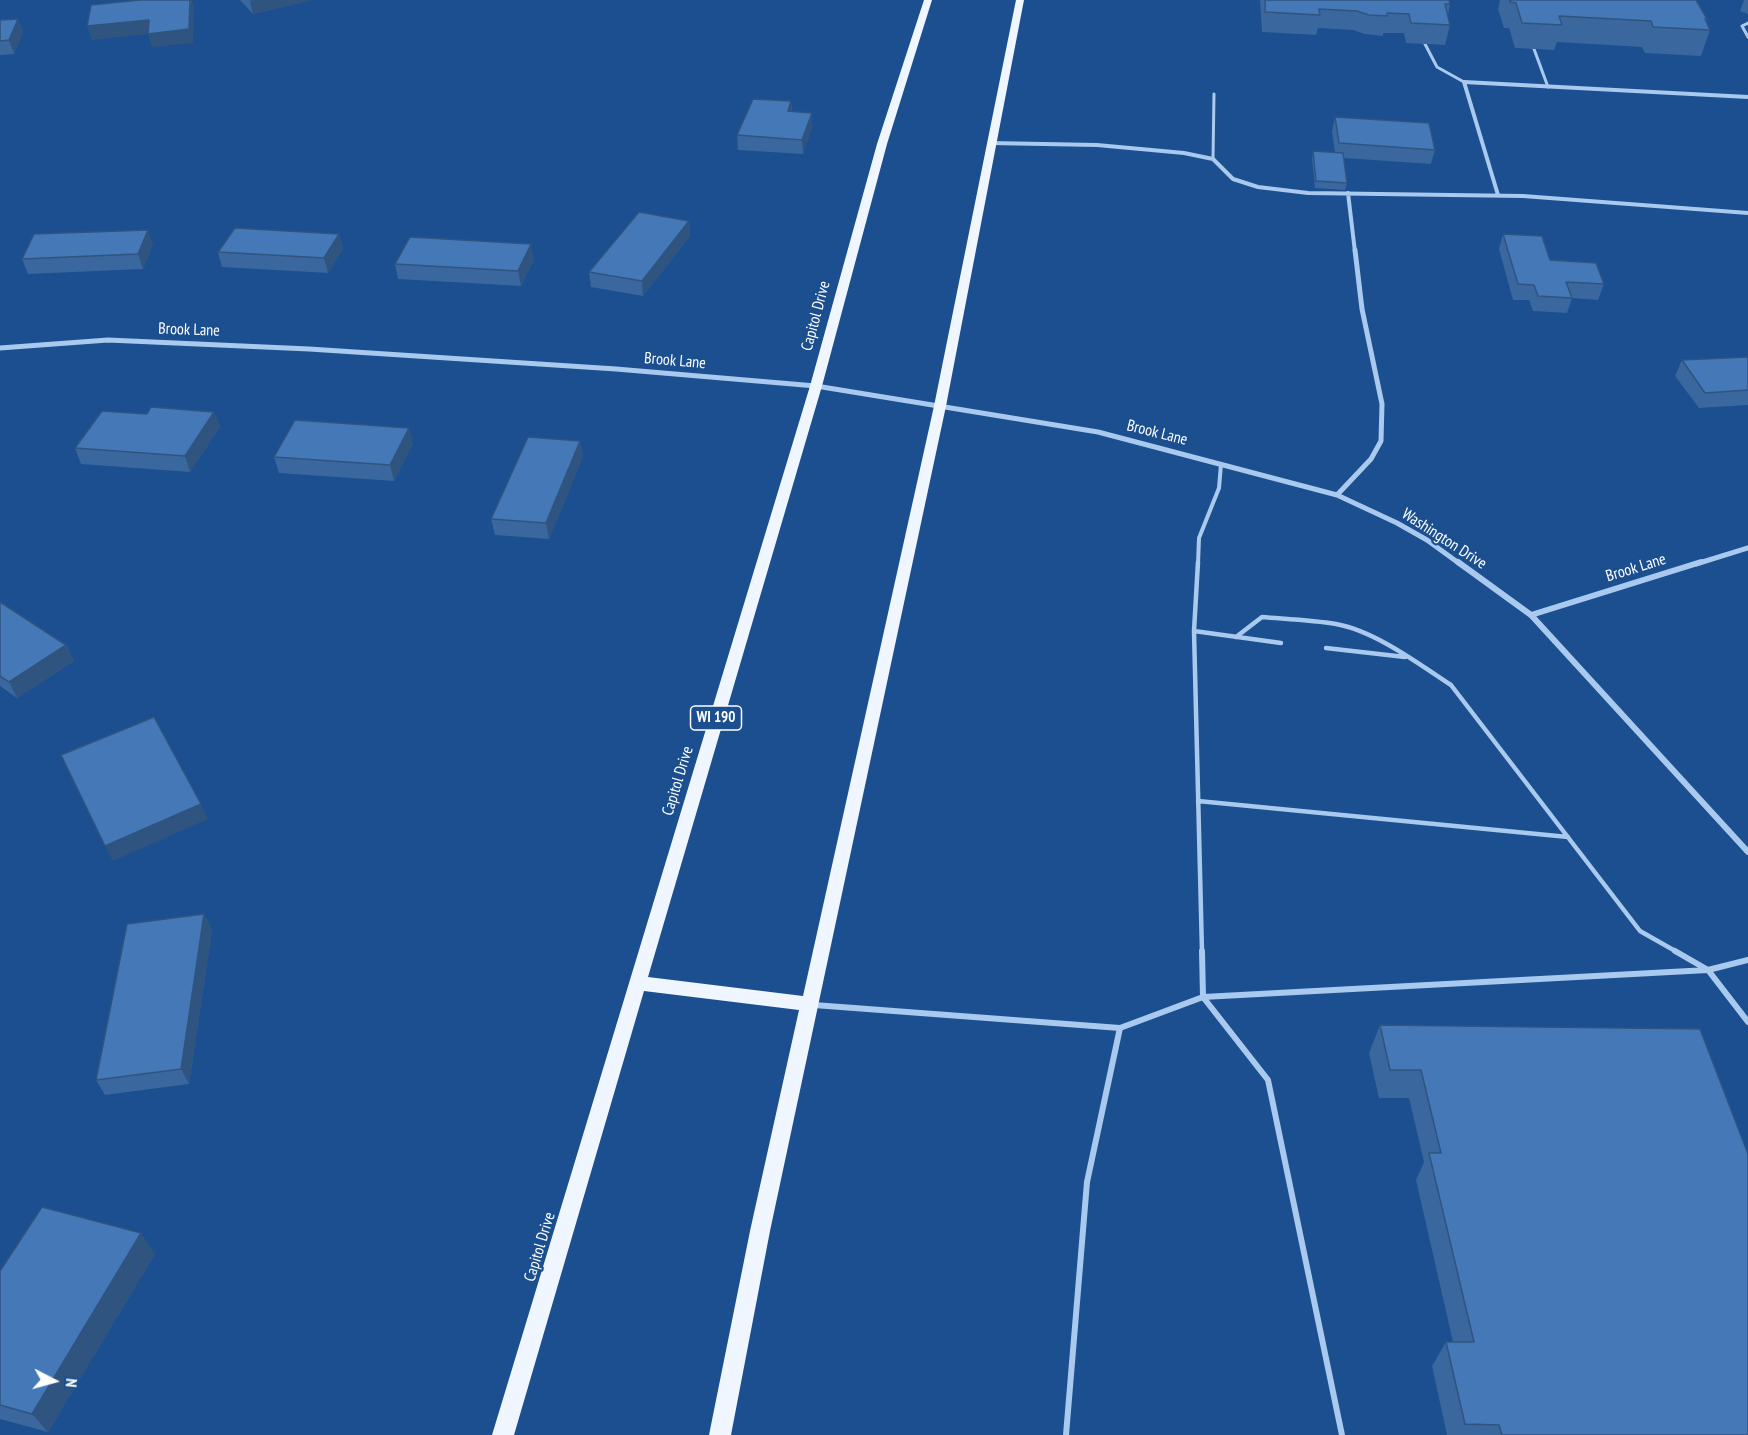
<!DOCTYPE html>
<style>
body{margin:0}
#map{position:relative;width:1748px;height:1435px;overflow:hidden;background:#1b4f8f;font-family:"PT Sans Narrow",sans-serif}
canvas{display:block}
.north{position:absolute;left:24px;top:1351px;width:60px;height:60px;-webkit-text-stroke:4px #1b4f8f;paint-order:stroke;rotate:96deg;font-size:16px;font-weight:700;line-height:24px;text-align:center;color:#fff}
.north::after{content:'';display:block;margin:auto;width:21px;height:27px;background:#fff;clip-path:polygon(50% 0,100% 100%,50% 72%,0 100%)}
</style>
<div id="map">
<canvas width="1748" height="1435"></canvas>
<div class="north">N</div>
</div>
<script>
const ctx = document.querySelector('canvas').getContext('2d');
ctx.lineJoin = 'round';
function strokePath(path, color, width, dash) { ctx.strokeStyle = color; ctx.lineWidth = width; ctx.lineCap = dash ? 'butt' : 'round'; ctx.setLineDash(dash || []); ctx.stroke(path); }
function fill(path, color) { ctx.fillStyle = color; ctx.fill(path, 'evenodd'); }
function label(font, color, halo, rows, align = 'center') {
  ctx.font = font + ' "PT Sans Narrow",sans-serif'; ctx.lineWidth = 4.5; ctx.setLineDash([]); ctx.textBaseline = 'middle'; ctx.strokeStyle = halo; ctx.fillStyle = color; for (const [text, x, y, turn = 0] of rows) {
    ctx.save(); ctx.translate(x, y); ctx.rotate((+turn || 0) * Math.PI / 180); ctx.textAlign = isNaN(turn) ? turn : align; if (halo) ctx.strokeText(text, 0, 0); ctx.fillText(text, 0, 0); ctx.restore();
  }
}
strokePath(new Path2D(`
 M1748,23L1742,26L1748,37
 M1425,44L1437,67L1464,82
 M1534,49L1548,87
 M1213,159L1214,94`), '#a9c9ee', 3);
strokePath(new Path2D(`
 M1198,564L1199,538L1219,488L1221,464`), '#a9c9ee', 4);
strokePath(new Path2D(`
 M1198,562L1194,631L1202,952
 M1194,631L1281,643
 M1236,637L1262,617C1286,619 1312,620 1336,624C1375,631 1419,664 1451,685L1640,931L1677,952
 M1326,648L1405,657
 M1198,801L1568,837`), '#a9c9ee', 4.5);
strokePath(new Path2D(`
 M1202,951L1203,997L1268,1080L1342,1435
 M1675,951L1708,970L1748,1022
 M814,1005L1120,1028L1203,997L1708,970L1748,960
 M1066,1435L1087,1182L1120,1028`), '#a9c9ee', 6);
strokePath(new Path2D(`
 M990,143L1097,145L1184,153L1213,159L1233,179L1258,187L1308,193L1523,196L1748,213
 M1348,193L1355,252
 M1498,195L1464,82L1748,97`), '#a9c9ee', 4);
strokePath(new Path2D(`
 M0,348L108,340L309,349L616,369L816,386L1098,432L1337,495L1397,523L1427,540L1460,564
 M1337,495L1371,459L1381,441L1382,404L1362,309L1355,250
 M1696,564L1748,548`), '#a9c9ee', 5);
strokePath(new Path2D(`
 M1458,562L1531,615L1748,852
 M1531,615L1701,562`), '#a9c9ee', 6);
fill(new Path2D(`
 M924,0H932L887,144L822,386L648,977L803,996L934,406L1016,0H1024L946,406L770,1231L731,1435H709L750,1231L799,1010L644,991L514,1435H492L810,386L877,144Z`), '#f0f6ff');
fill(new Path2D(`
 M240,0H312L253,14Z
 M1260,0H1449L1450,4L1448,15L1450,25L1445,45L1406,43L1404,33H1383V36L1365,34L1353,30L1318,28L1316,35L1262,32Z
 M1500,0H1696L1707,19L1706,22L1710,30L1701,56L1645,53L1642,47L1557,42L1554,50L1515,48L1509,28H1504L1498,9Z
 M1744,0H1748V14L1740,11Z
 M18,19L23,32L14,54L0,55V20Z
 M791,101L792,111L812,127L803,154L738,150L737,135Z
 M1335,117L1435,150L1431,164L1344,158L1347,183L1345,190L1315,188L1312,159L1313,151L1335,153L1332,131Z
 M689,221L690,236L643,296L591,287L589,272Z
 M339,234L343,249L328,273L222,267L218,252Z
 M1503,234L1550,260L1604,284L1598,300L1572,298L1567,313L1533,311L1529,300H1513L1499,249Z
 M153,244L143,269L28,274L22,259Z
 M534,259L521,286L398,279L395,264Z
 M1748,357V405L1699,408L1675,376L1682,360Z
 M214,412L220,427L190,472L81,464L75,448L147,414Z
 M580,441L583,456L549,539L495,535L491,519Z
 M413,443L394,481L279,473L274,457Z
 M0,602L66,645L74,661L17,698L0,686Z
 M204,914L212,930L189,1084L105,1095L96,1080Z
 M1380,1025L1748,1435H1447L1432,1366L1446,1342H1453L1416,1180L1424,1162L1409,1098H1379L1369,1053Z
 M155,1254L48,1432L0,1419V1271Z`), '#3a679d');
fill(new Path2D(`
 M190,0H192L194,8L193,43L152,47L148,34L92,40L87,26L149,20Z
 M253,0H312L253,14L250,1Z
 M18,19L23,32L14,54L9,40Z
 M791,101L792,116L788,111Z
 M812,113V127L803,154L802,140Z
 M689,221L690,236L643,296L642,281Z
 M148,230L153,244L143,269L138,254Z
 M339,234L343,249L328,273L324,258Z
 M531,244L534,259L521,286L518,271Z
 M214,412L220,427L190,472L185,456Z
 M409,428L413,443L394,481L390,465Z
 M580,441L583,456L549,539L546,523Z
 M66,645L74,661L17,698L9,682Z
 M201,804L208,819L113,861L105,846Z
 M204,914L212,930L189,1084L181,1069Z
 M141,1233L155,1254L48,1432L32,1414Z`), '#305480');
const building = new Path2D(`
 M140,0H190L189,29L148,34L149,20L87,26L91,5Z
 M1265,0H1449L1450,4H1445L1450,25L1411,23L1409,14L1387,13V16L1369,15L1357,11L1319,9L1320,15L1265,12Z
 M1510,0H1696L1707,19H1705L1710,30L1653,27L1651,21L1559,16L1562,25L1522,23L1516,3L1510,2Z
 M18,19L9,40L0,41V20Z
 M753,99L791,101L788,111L812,113L802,140L737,135Z
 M1335,117L1429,123L1435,150L1339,143Z
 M1313,151L1343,153L1347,183L1316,181Z
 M639,212L689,221L642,281L589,272Z
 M235,228L339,234L324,258L218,252Z
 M148,230L138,254L22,259L34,234Z
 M1503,234L1542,236L1550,260L1596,263L1604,284L1566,282L1572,298L1538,296L1534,285L1518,284Z
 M410,237L531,244L518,271L395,264Z
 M1748,357V390L1705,393L1682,360Z
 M151,407L214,412L185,456L75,448L102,411L147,414Z
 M295,420L409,428L390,465L274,457Z
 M528,437L580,441L546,523L491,519Z
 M0,602L66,645L9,682L0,676Z
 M154,717L201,804L105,846L61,755Z
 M204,914L181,1069L96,1080L127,924Z
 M1380,1025L1700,1029L1748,1154V1435H1502L1499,1425L1465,1424L1446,1342H1474L1429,1153H1441L1421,1070H1390Z
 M42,1207L141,1233L32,1414L0,1405V1271Z`);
fill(building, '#4478b7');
strokePath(building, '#305480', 1.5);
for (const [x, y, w] of [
 [716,718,51]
]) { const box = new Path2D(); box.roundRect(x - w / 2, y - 12, w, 24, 4.5); ctx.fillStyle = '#1b4f8f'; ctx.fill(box); strokePath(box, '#fff', 1.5); }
label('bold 15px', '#fff', null, [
 ["WI 190",716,718]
]);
label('16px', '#fff', '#1b4f8f', [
 ["Capitol Drive",816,316,-75],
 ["Brook Lane",189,330,2],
 ["Brook Lane",675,361,5],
 ["Brook Lane",1157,433,14],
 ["Washington Drive",1444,539,33],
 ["Brook Lane",1636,568,-17],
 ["Capitol Drive",678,781,-73],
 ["Capitol Drive",540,1247,-73]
]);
</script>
